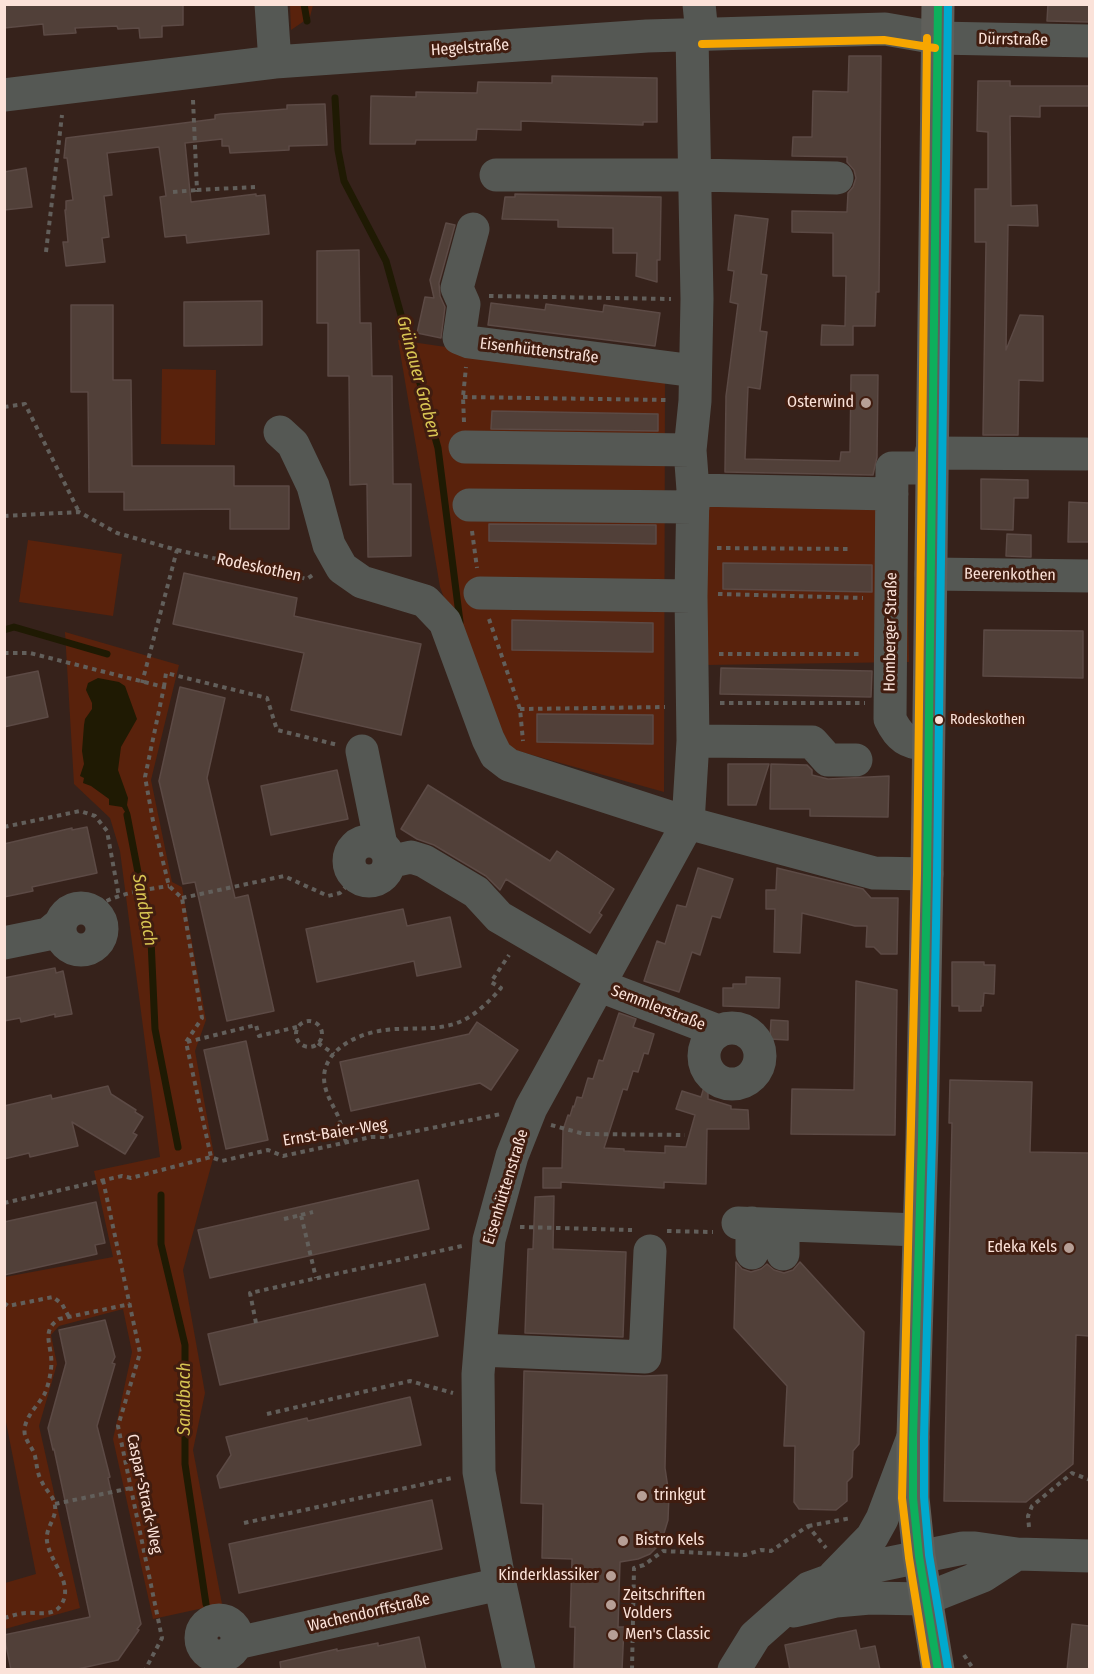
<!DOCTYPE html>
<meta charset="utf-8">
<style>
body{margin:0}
#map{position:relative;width:1094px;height:1674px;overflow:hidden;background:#36221b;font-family:"Fira Sans Condensed",sans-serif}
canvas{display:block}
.frame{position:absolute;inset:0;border:6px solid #fbe2d9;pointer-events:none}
</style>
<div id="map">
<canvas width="1094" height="1674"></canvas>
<div class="frame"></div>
</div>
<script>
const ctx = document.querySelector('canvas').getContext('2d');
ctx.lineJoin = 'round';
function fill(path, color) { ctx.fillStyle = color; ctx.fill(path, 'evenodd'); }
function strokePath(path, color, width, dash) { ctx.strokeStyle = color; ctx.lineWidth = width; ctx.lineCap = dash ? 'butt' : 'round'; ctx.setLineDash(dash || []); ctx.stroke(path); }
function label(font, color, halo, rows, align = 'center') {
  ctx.font = font + ' "Fira Sans Condensed",sans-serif'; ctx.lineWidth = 6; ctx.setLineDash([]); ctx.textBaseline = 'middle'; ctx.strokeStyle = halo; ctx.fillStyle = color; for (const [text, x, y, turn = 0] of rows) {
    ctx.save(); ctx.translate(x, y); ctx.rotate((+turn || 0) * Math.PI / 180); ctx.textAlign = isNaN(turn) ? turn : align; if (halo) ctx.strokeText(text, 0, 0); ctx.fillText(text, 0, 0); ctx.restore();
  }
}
fill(new Path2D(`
 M290,5H313L310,17L291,30Z
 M398,340L665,379L664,792L500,746L440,587Z
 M162,369L216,370L215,445L161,444Z
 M705,501L905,503L909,662L705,665Z
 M28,540L122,554L113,616L19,602Z
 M65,632L179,665L151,780L172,882L182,887L206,1020L195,1051L214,1155L183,1270L205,1393L193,1450L222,1604L153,1619L113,1439L132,1352L123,1309L59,1326L51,1335L57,1364L39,1426L80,1608L5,1629V1583L36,1574L5,1417V1277L113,1257L94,1171L160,1157L120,851L110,818L74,784Z`), '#59220c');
fill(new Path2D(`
 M98,678L119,682L125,686L137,719L121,747L118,770L128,798L127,805L130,813L127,815L122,807L109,805V799L91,786L83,783L84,778L80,776L84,764L82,751L84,725L85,719L92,709V703L86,690L88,683Z`), '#1f1a03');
strokePath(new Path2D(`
 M304,4L307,21
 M335,98L338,150L344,181L386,261L438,448L460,622
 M4,630L14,627L107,654
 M127,815L151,940L155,1029L178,1147
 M161,1195V1244L185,1345V1464L206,1604`), '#1f1a03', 7);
const building = new Path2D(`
 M4,4H183V25L162,26V37L140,38L139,28L118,29L117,26L75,28L76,33L44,35L43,24L4,28Z
 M1048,4H1089V22L1047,21Z
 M849,56H881L879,292H876L875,326H853V345H821L822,325L845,326L846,276H833V233L792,232V211L847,212L848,193L853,187L856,178L854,170L847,162V157L792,156L793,137H812L813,91L848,92Z
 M552,76L657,78V122H643V125L521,121V130L477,129L476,140H416L415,144H370L371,96L416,97V92L477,93L478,82L552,83Z
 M978,81H1010V86H1089V106H1040V117L1010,116L1011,206L1037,205L1038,226L1008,225L1006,350L1020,315L1043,316V381L1019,380L1018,435H983L986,242H975V189H988V132L977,131Z
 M325,104L327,145L289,146V150L230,153L229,146H222V139L185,143L191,202L256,194V196L265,195L269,234L187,243L186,235L165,237L160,197L166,196L159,147L107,153L112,195L104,196L109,237L102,238L105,262L66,266L63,242H68L65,210H66V201L73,200L67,158H64L66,138L215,119V115L221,114L287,109V105Z
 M26,168L32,207L4,210V172Z
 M515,194L661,197L660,260H657V282L636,276L637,253H613V228L558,227V220L502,219L505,197H515Z
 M735,215L768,219L761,274L767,275L760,331L767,332L760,389L748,387L745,459L840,461L841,452H850L851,375H878L877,457L873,475L725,472L726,396L738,304L730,302L734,271L728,270Z
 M446,223L455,225L439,283L440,296L445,307L441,338L417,333L425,297L434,298L430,280Z
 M359,250L360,323H371L372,376H392L393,484H411V556L368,557L367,484L350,485L349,376H328V323H317V251Z
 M262,301V345L184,346V302Z
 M491,303L545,310L546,304L603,312L604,305L660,313L655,346L488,325Z
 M71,305H113V380H131L132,466H234V486H289V529H230V509L124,510V492H89L88,392H71Z
 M492,411L658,414V431L491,429Z
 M981,479L1028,480V498H1014L1013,530L981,529Z
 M1069,502L1089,503V542H1068Z
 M489,524L656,525V544L489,541Z
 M1007,534L1031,535V557L1006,556Z
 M723,563L872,565V592L723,589Z
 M184,573L297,598L294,616L421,644L401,735L291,710L304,653L173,624Z
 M512,620L653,623V652L512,650Z
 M984,630L1083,631V678L983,676Z
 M721,668L872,671L871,697L720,694Z
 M38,671L48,717L4,727V678Z
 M180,687L225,698L207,778L235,898L248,895L274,1011L227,1021L195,882L183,884L159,781Z
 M537,714L653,715V744L537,742Z
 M728,764H769L756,805H728Z
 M771,764L807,765L812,770V775L828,779L889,776L888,817L810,816V809H770Z
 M337,770L348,819L271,835L261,786Z
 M428,785L550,861L557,851L614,889L599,913L602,915L590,933L506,879L500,890L486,876L434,845L417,839L401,829Z
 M87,827L97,873L32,887L33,891L4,897V844L72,828V830Z
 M698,868L733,879L720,918L712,916L700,955L692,952L679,992L644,981L657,941L665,944L677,905L686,907Z
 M777,868L863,889L871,898H898L897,954H881L874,947H866L867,926H855L802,913L800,953L774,952L775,909H766V890H776Z
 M403,909L407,926L450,917L461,967L417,976L414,961L317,982L306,929Z
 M952,962H984V965H995L994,994L984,993L983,1006H981V1011H959V1006H952Z
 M55,968L56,973L63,971L72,1014L55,1017V1014L21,1022L20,1018L4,1021V978Z
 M746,977L780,978L779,1008L723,1006V988H733V984H746Z
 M856,981L897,990L895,1135L791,1134L792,1089L854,1090Z
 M619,1013L636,1019L633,1027L654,1034L648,1054L644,1053L638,1072L633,1071L627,1090L623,1089L604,1148L624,1149V1151L665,1153V1146L686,1147L695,1115L676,1109L682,1091L701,1097L704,1087L708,1088V1099L731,1106V1109L748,1110L749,1129H707L706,1184L664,1182V1188L561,1182V1188H543V1168H562L563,1130L568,1115L570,1116L573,1106L574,1107L577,1097L582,1098L588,1078L593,1079L599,1060L603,1061Z
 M771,1020L788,1021V1040L770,1039Z
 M477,1022L518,1050L491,1090L480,1083L351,1111L340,1062L469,1034Z
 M246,1041L268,1140L226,1149L204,1050Z
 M950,1080L1032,1082L1030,1152L1089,1153V1336L1076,1335L1073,1464L1026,1502L944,1501L952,1123H949Z
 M108,1086L111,1094L136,1110L135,1112L143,1117L133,1133L137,1135L125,1154L72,1122L78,1146L30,1157L29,1153L4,1159V1106L51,1095L52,1099Z
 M418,1180L429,1229L210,1278L198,1230Z
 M554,1196L553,1249L626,1252L623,1337L525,1333L528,1249H533L535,1197Z
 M96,1202L105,1243L95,1245L97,1254L4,1275V1222Z
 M736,1262L742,1269L751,1272L761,1269L767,1264L774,1270L784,1273L793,1270L800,1262L864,1332L859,1444L853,1451L852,1477L847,1482V1501L836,1510L799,1509L794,1502L795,1446H784L787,1386L734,1328Z
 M425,1284L438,1336L220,1385L208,1334Z
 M105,1320L115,1357L112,1363L115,1364L97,1426L110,1477L108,1478L141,1624L137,1629L139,1630L118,1660L73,1670H11L4,1635L90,1617L54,1449L53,1450L48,1428L66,1363L59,1330Z
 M524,1371L644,1376L667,1375L665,1468L669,1495L668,1520L661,1543L650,1554L638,1559L620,1562L618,1627H624L622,1670H574L575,1627H570L572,1559L542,1558L543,1504L521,1503Z
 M410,1397L421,1445L220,1488L217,1476L231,1455L226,1437L307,1418L308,1421Z
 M432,1500L442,1549L239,1593L229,1544Z
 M1072,1624L1089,1626V1670H1067Z
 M856,1630L860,1649L875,1646L880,1670H790L785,1645Z
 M419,1637L426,1670H281L280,1662L337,1649V1651L378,1643V1646Z`);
fill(building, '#514039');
strokePath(building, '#5c4a45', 1.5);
strokePath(new Path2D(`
 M193,100L197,190L255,187
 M173,192L197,190
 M46,252L62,115
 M489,296L671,299
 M463,397L667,400
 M4,407L25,404L79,512
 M464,422L463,397L466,367
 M4,516L79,512L117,533L177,550L142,683
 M472,531L477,568
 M717,548L851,549
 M177,550L307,579L314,574
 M718,594L863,598
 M489,619L520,709L523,741
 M4,653H30L164,687L145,777L153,821L169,886L182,898L202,1018L186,1042L211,1157
 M719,654H863
 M164,687L166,673L267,698L277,730L338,745
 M720,703H865
 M520,709L665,707
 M4,827L80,811L95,816L107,831L119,897
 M182,898L284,876L328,896L340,893L356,876
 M91,910C113,894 142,890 169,886
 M296 1034a13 13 0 1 1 26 0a13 13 0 1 1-26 0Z
 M187,1042L256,1025L259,1036L297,1027
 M318,1043L334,1054
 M551,1125L584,1134L685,1135
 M346,1142C343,1134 341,1124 338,1116C332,1103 324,1092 324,1077C325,1048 360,1033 385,1030C408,1027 431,1031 454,1024C473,1018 489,1002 501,988L491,982L509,955
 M103,1180L140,1353L118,1426L162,1638L145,1670
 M4,1203L122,1176L131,1178L211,1157L222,1161L268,1150L283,1156L371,1137H387L501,1114
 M301,1215L313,1212
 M284,1219L301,1215L316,1278
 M520,1227L632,1230
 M667,1231L713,1232
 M4,1303L8,1306L53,1297L62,1304L69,1317
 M256,1323L250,1293L462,1246
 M267,1414L410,1381L453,1393
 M55,1504L131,1488
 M244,1523L452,1478
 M808,1526L851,1518
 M1029,1527L1028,1516L1032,1506L1072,1473L1090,1480
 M4,1618C12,1616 19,1613 27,1613C38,1612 53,1617 61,1605C75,1584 49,1561 47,1541C45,1528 57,1518 55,1506C54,1496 46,1491 42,1482C37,1474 37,1465 35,1456C32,1445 22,1439 25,1426C28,1414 38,1405 44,1395C48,1387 50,1377 51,1369C54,1347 39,1332 59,1319L130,1304
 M964,1655L974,1670
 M632,1670L634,1568L644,1565L663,1551L745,1555L761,1550L771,1551L808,1526L826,1548`), '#625f5b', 4, [4.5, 4.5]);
strokePath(new Path2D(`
 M271,4L275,62
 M699,4L702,34
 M4,95L275,62L647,36L885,29L937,38L1090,41
 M496,175H695L837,178
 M473,229L457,288L464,304L459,338L469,342L695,371
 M280,432L293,444L313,486L329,545L342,568L362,582L425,601L445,622L488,739L496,755L509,765L688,823L874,873L927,874
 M465,447L690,450
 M931,453L1086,454
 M693,490L892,494
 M469,505L693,507
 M931,574L1090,576
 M480,593L691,596
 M693,741L812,742L828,760H856
 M928,745C907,743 899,738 890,719L892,468H931
 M362,751L381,845
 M349 861a20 20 0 1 1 40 0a20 20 0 1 1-40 0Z
 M389,862L411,857L424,861L476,892L499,917L602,977
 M60 929a21 21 0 1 1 42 0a21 21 0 1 1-42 0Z
 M4,943L48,934L60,924
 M598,985L718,1031
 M704 1056a28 28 0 1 1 56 0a28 28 0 1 1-56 0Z
 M738,1223L918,1230
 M783,1225V1254
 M752,1253V1223
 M480,1350L645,1357L650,1251
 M834,1576L872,1537L882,1519L913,1437
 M794,1611L836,1601L870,1598L925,1599L983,1576L1017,1554
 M201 1638a18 18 0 1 1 36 0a18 18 0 1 1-36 0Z
 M237,1643L500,1584
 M519,1670L500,1584L479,1472L478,1374L489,1240L512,1156L531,1108L688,823L693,741L691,596L693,490L690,450L695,401L697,299L692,35
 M734,1670L755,1636L809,1588L861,1569L963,1548H975L1017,1554L1090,1556`), '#555854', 33);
strokePath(new Path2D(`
 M938,4L927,874L922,1139L913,1437V1498L919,1556L938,1670`), '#5f5f5a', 33);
strokePath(new Path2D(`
 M938,1670L919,1556L913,1498V1437L922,1139L927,874L938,4`), '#0daf5c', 8);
strokePath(new Path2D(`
 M927,38L917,874L902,1498L909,1558L927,1670
 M702,44L884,40L935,48`), '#f7a600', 8);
strokePath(new Path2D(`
 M948,1668L929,1555L924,1497V1437L932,1139L937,874L948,4`), '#00a9ce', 8);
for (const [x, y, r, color] of [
 [866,403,6,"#b69f96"],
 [939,720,5,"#fbe2d9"],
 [1069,1248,6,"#b69f96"],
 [642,1496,6,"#b69f96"],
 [623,1541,6,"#b69f96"],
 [611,1576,6,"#b69f96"],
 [611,1605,6,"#b69f96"],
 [613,1635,6,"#b69f96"]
]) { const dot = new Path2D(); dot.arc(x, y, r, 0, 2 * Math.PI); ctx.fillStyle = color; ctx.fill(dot); strokePath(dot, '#411d10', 2); }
label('14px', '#fbe2d9', '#411d10', [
 ["Rodeskothen",950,720]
], 'left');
label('16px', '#fbe2d9', '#411d10', [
 ["Dürrstraße",1013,40,1],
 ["Hegelstraße",470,48,-4],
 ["Eisenhüttenstraße",539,351,7],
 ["Rodeskothen",259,568,12],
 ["Beerenkothen",1010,575,1],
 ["Homberger Straße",891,632,-89],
 ["Semmlerstraße",658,1008,21],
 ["Ernst-Baier-Weg",335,1133,-9],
 ["Eisenhüttenstraße",506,1187,-73],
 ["Caspar-Strack-Weg",144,1494,78],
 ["Wachendorffstraße",369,1613,-13]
]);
label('16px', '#fbe2d9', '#411d10', [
 ["Osterwind",854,403,"right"],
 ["Edeka Kels",1057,1248,"right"],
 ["trinkgut",654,1496],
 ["Bistro Kels",635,1541],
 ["Kinderklassiker",599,1576,"right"],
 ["Zeitschriften",623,1596],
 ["Volders",623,1614],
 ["Men's Classic",625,1635]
], 'left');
label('italic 18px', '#d8c553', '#411d10', [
 ["Grünauer Graben",418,377,75],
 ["Sandbach",144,910,80],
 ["Sandbach",185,1399,-90]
]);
</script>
